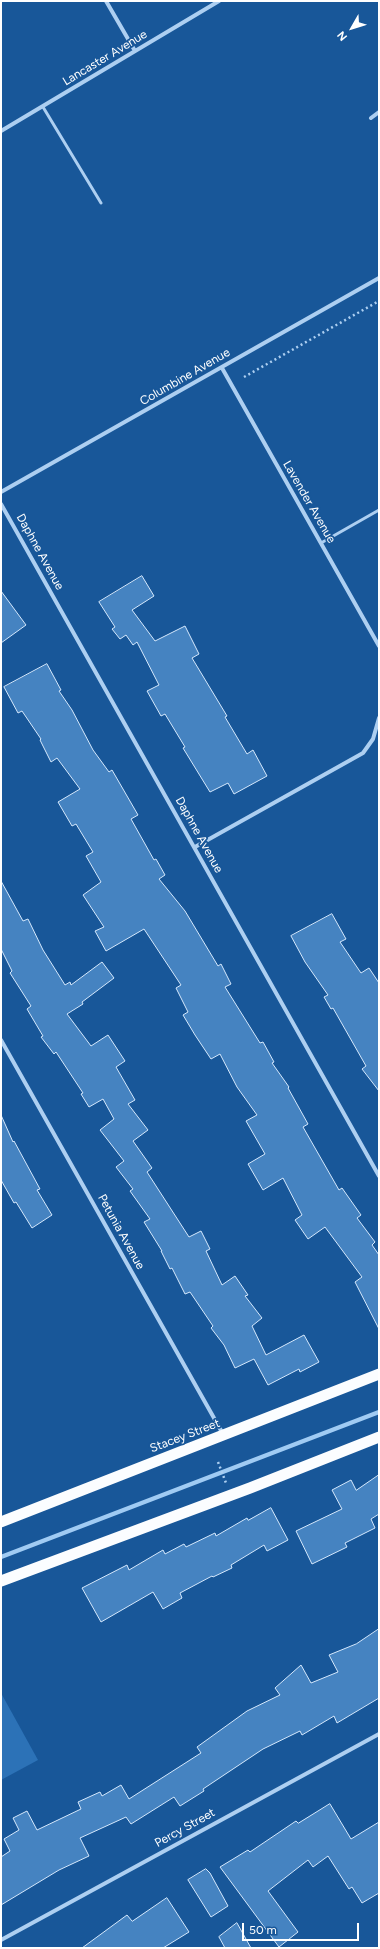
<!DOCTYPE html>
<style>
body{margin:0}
#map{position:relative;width:380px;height:1949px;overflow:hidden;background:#185799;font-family:Figtree,sans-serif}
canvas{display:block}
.frame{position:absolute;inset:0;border:2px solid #fff;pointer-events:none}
.north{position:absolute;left:332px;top:8px;width:40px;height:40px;-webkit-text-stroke:3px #185799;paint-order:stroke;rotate:231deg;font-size:11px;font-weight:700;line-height:16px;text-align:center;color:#fff}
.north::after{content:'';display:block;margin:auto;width:14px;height:18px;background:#fff;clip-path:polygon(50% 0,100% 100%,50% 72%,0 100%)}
.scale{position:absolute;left:242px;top:1923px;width:117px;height:18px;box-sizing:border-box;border:2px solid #fff;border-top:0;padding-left:5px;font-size:12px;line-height:14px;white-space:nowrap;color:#fff;-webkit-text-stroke:3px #185799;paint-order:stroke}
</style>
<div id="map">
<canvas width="380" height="1949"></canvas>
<div class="frame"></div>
<div class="north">N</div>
<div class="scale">50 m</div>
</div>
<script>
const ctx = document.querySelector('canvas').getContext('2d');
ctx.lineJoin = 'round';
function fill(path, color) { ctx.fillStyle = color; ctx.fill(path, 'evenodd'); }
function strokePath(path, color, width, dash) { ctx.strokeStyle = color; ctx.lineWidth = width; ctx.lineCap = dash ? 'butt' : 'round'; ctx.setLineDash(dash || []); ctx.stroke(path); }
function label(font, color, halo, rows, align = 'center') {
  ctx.font = font + ' Figtree,sans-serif'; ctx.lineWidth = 3.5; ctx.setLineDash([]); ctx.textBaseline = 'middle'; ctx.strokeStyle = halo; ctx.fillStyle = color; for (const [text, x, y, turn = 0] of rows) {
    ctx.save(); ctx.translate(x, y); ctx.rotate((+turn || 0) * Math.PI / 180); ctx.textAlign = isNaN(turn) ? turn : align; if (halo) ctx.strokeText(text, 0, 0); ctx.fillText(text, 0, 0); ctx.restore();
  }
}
fill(new Path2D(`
 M1,1693L38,1760L1,1780Z`), '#2c72b7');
strokePath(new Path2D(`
 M1,1557L379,1412`), '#a0cbf3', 4.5);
const building = new Path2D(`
 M142,576L154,596L132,610L155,641L185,626L199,654L192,658L227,716L225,717L247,754L253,750L267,776L234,794L228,783L210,792L183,748L185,747L165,714L161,716L147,691L159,685L137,642L133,645L126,635L120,639L112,629L115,627L99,602Z
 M1,591L26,625L1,643Z
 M47,664L61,690L59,691L72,710L93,750L109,772L112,770L138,815L131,819L154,860L156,859L165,875L159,879L185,911L218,966L221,964L231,984L225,987L260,1043L263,1042L274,1062L272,1063L289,1087L288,1088L308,1124L303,1127L339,1190L342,1188L361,1215L357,1218L375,1242L372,1245L379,1255V1329L355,1282L362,1277L325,1227L308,1239L295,1220L302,1215L283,1178L263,1190L248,1164L265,1154L246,1121L257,1115L237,1087L220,1054L211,1059L195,1035L183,1015L188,1012L176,988L181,985L144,929L106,951L95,931L104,927L83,895L101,882L86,856L93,852L76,824L72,826L58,802L80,789L57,758L51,762L40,740L41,739L22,711L18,713L4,687Z
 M1,881L23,921L28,919L43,950L65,985L70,982L71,985L102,962L114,978L82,1002L83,1004L67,1014L91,1046L108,1035L125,1061L116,1067L135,1100L128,1104L148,1130L133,1141L152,1168L147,1172L189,1237L201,1231L210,1249L206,1251L222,1285L235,1276L248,1295L245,1296L262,1318L252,1326L266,1355L304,1335L319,1362L300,1372L299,1369L268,1385L254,1359L235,1368L224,1345L211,1328L213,1326L190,1292L185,1294L172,1268L170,1269L161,1251H162L144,1222L150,1219L130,1191L133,1189L116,1167L124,1161L100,1130L114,1119L103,1099L89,1107L81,1094L83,1093L56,1052L54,1054L41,1037L43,1036L27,1009L31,1006L10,973L12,971L1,949Z
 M332,914L346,939L340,942L361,973L369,968L379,983V1091L362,1069L366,1066L333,1008L331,1009L324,997L328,995L305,962L291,936Z
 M1,1115L13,1142L14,1141L40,1189L37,1190L52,1215L32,1228L16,1202L14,1203L1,1180Z
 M379,1475V1514L371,1519L375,1528L345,1543L347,1547L312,1564L296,1531L342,1509L332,1490L351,1480L356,1490Z
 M271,1508L288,1540L267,1551L264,1545L231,1565L232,1568L213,1577L212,1576L180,1593L182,1598L163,1609L153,1592L101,1622L82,1588L127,1565L129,1570L163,1550L165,1554L184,1544L186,1547L215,1533L216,1536L247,1518L248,1520Z
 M379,1629V1698L337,1723L334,1716L302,1735L300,1731L263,1749L203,1789L204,1791L180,1806L174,1797L131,1824L126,1817L80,1838L89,1856L59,1870L1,1905V1857L10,1851L4,1839L19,1830L13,1818L27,1811L37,1830L81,1809L78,1802L100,1792L102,1796L121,1785L129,1799L201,1753L197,1747L247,1711L280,1695L275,1688L301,1665L311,1683L338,1672L329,1655L356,1644Z
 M330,1804L351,1839L379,1822V1893L362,1903L352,1887L349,1889L328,1856L313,1867L308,1860L268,1891L298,1932L279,1947L220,1867L248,1850L250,1852L296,1821L298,1823Z
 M206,1869L210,1873L228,1906L211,1917L188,1880Z
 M167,1898L189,1932L163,1948H82L127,1915L132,1921Z
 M237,1923L251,1948H225L219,1937Z`);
fill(building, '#4583c1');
strokePath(building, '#d5e8fc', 1);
strokePath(new Path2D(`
 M244,377L379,301
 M218,1462L226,1483`), '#adcff1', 2.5, [2, 3]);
strokePath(new Path2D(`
 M43,107L101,203
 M321,543L379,510`), '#adcff1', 3);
strokePath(new Path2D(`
 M106,1L135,51
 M371,118L379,112
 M1,131L219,1
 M222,368L379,646
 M1,492L379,278
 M1,504L379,1176
 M195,847L363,753L373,739L379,718
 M1,1040L223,1434
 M1,1940L379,1734`), '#adcff1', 4);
strokePath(new Path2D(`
 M1,1522L379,1374
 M1,1581L250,1488L379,1437`), '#fbfdff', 11);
label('12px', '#fff', '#185799', [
 ["Lancaster Avenue",105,58,-31],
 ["Columbine Avenue",185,377,-30],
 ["Lavender Avenue",309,502,60],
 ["Daphne Avenue",40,552,61],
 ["Daphne Avenue",199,835,61],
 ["Petunia Avenue",121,1232,61],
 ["Stacey Street",185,1436,-21],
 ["Percy Street",185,1828,-29]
]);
</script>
